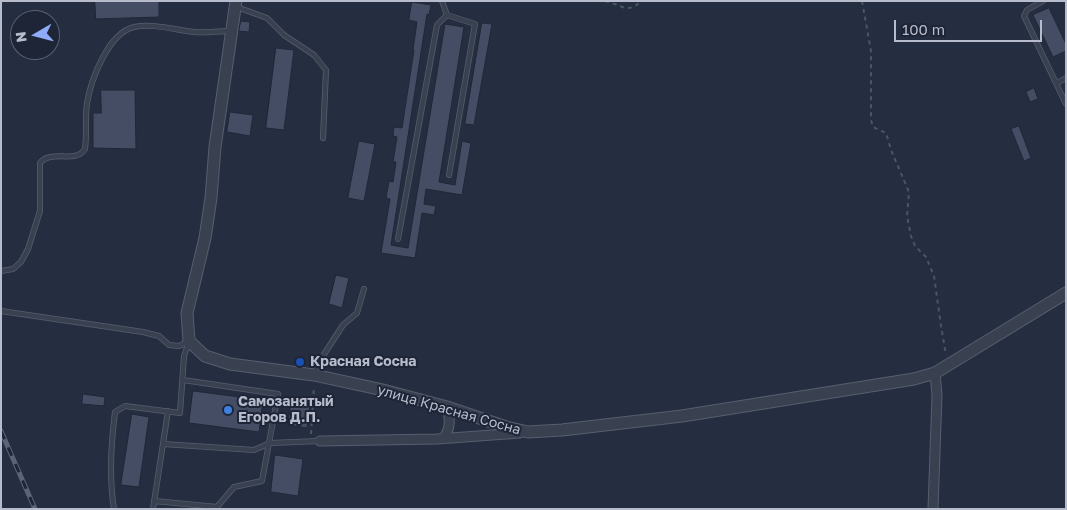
<!DOCTYPE html>
<meta charset="utf-8">
<style>
body{margin:0}
#map{position:relative;width:1067px;height:510px;overflow:hidden;background:#252e41;font-family:"Golos Text",sans-serif}
canvas{display:block}
.frame{position:absolute;inset:0;border:2px solid #b6bccb;pointer-events:none}
.north{position:absolute;left:10px;top:10px;width:50px;height:50px;box-sizing:border-box;background:#1e2536;border:1px solid #5b6172;border-radius:50%;rotate:262deg;font-size:14px;font-weight:700;line-height:20px;text-align:center;color:#b6bccb}
.north::after{content:'';display:block;margin:auto;width:18px;height:22px;background:#8dabf9;clip-path:polygon(50% 0,100% 100%,50% 72%,0 100%)}
.scale{position:absolute;left:894px;top:20px;width:148px;height:22px;box-sizing:border-box;border:2px solid #b6bccb;border-top:0;padding-left:6px;font-size:15px;line-height:18px;white-space:nowrap;color:#b6bccb;-webkit-text-stroke:4px #1e2536;paint-order:stroke}
</style>
<div id="map">
<canvas width="1067" height="510"></canvas>
<div class="frame"></div>
<div class="north">N</div>
<div class="scale">100 m</div>
</div>
<script>
const ctx = document.querySelector('canvas').getContext('2d');
ctx.lineJoin = 'round';
function fill(path, color) { ctx.fillStyle = color; ctx.fill(path, 'evenodd'); }
function strokePath(path, color, width, dash) { ctx.strokeStyle = color; ctx.lineWidth = width; ctx.lineCap = dash ? 'butt' : 'round'; ctx.setLineDash(dash || []); ctx.stroke(path); }
function label(font, color, halo, rows, align = 'center') {
  ctx.font = font + ' "Golos Text",sans-serif'; ctx.lineWidth = 4; ctx.setLineDash([]); ctx.textBaseline = 'middle'; ctx.strokeStyle = halo; ctx.fillStyle = color; for (const [text, x, y, turn = 0] of rows) {
    ctx.save(); ctx.translate(x, y); ctx.rotate((+turn || 0) * Math.PI / 180); ctx.textAlign = isNaN(turn) ? turn : align; if (halo) ctx.strokeText(text, 0, 0); ctx.fillText(text, 0, 0); ctx.restore();
  }
}
const building = new Path2D(`
 M95,1H159V17L96,19Z
 M412,2L431,5L429,15L427,14L391,245L408,248L445,24L464,27L439,182L455,185L462,141L471,143L462,195L426,189L424,204L436,206L434,215L422,213L415,258L381,253L390,199L386,198L389,181L393,182L396,162H393L397,137L393,136L394,127L402,128L414,50L413,49L417,22L409,20Z
 M1049,8L1066,44V51L1053,57L1033,15Z
 M241,21L250,22L249,32L239,31Z
 M482,23L492,24L474,125L465,124Z
 M276,48L294,50L284,130L266,128Z
 M1034,88L1038,99L1030,102L1026,92Z
 M101,90H135L136,149L93,148V113H101Z
 M230,112L253,115L250,136L227,132Z
 M1019,126L1031,158L1024,161L1011,129Z
 M359,141L375,144L364,201L348,198Z
 M336,275L349,278L342,308L329,304Z
 M193,391L263,400L259,432L189,423Z
 M83,394L105,397L104,406L82,404Z
 M291,403L310,406L307,428L288,425Z
 M132,414L149,417L139,487L121,485Z
 M275,455L303,459L298,496L271,492Z`);
fill(building, '#444d63');
strokePath(building, '#202738', 1);
const service = new Path2D(`
 M442,1L447,15
 M1043,1L1027,10L1024,16L1066,104
 M237,7L267,18L284,35L314,55L326,70L323,138
 M447,15L475,24L449,175
 M1057,83L1066,78
 M398,239L437,25L447,15
 M1,271L13,269L21,262L28,249L40,211V163C51,149 76,164 85,149C87,134 85,118 87,103C91,80 108,33 134,27C154,23 175,30 195,32C206,33 218,31 230,31
 M1,311L143,332L159,336L169,345L179,346L188,342
 M314,375L319,362L343,325L357,313L364,289
 M163,444L254,450L270,443L320,441
 M154,501L217,507L234,487L262,481L278,394L183,380
 M114,509C109,478 111,443 115,412L125,406L180,413L184,356L189,342
 M153,509L168,411`);
const minor = new Path2D(`
 M444,438C451,427 450,419 447,407
 M320,441L437,439L520,433
 M933,509L937,395L935,373`);
const tertiary = new Path2D(`
 M236,1L215,147L211,198L205,238L187,313L189,341L205,356L230,364L314,375L383,390L447,407L506,427L528,432L562,430L682,416L914,379L935,373L1066,293`);
strokePath(service, '#575e6e', 6);
strokePath(minor, '#575e6e', 11);
strokePath(tertiary, '#575e6e', 13);
strokePath(new Path2D(`
 M605,1C620,4 628,15 641,1
 M862,1L871,51V120L873,127L886,133L891,150L909,192L907,216L911,236L915,246L926,257L934,276L941,326L946,355
 M311,434L314,386`), '#45595e', 2, [4, 4]);
strokePath(service, '#394050', 4.5);
strokePath(minor, '#394050', 9);
strokePath(tertiary, '#394050', 11);
const rail = new Path2D(`
 M1,431L35,509`);
strokePath(rail, '#5b6477', 5);
strokePath(rail, '#1e2536', 3, [9]);
for (const [x, y, r, color] of [
 [300,362,5,"#1a4fb4"],
 [228,410,5,"#3f7fe0"]
]) { const dot = new Path2D(); dot.arc(x, y, r, 0, 2 * Math.PI); ctx.fillStyle = color; ctx.fill(dot); strokePath(dot, '#1e2536', 2); }
label('bold 14px', '#b6bccb', '#1e2536', [
 ["Красная Сосна",310,362],
 ["Самозанятый",238,402],
 ["Егоров Д.П.",238,418]
], 'left');
label('14px', '#b6bccb', '#1e2536', [
 ["улица Красная Сосна",449,410,16]
]);
</script>
